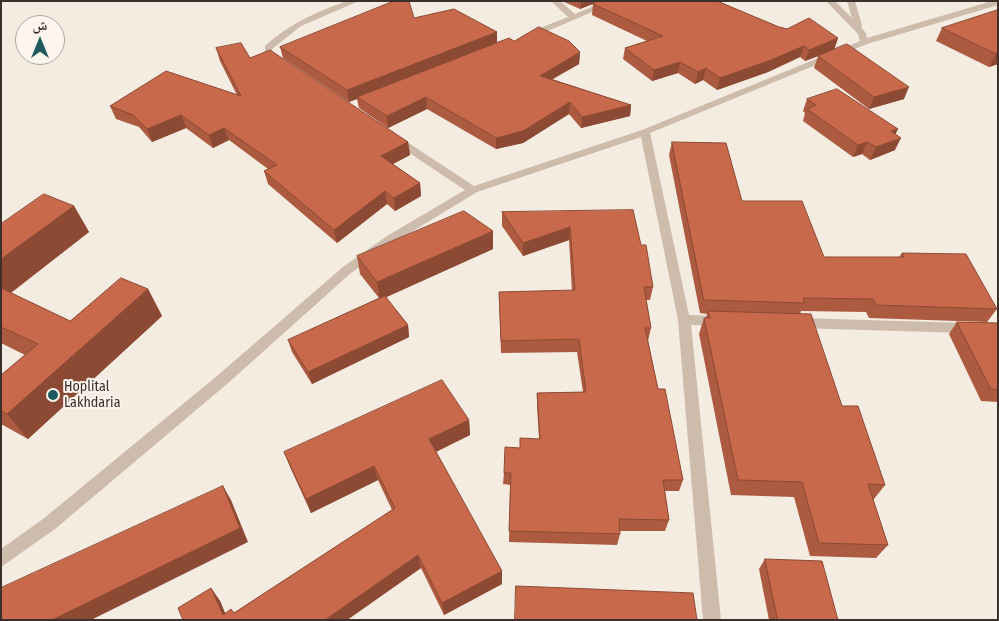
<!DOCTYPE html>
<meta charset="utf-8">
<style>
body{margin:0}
#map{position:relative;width:999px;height:621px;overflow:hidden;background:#f4ebe1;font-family:"Fira Sans Condensed","Noto Naskh Arabic",sans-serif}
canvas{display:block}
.frame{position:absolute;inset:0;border:2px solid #3b302b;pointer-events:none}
.north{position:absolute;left:15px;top:15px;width:50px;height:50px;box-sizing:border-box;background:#fbf5ee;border:1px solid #aea6a0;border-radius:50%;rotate:0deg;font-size:14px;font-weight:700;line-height:20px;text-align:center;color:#3b302b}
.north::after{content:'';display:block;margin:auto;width:18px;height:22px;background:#1f5a5e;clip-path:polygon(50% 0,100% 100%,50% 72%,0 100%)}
</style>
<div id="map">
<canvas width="999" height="621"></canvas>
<div class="frame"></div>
<div class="north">ش</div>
</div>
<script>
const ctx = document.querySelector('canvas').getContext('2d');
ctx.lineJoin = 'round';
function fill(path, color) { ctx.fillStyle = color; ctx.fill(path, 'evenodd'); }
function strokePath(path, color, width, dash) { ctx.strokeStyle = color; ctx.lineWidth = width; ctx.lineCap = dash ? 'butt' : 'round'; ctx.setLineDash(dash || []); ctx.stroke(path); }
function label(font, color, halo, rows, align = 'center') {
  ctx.font = font + ' "Fira Sans Condensed",sans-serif'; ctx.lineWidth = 4; ctx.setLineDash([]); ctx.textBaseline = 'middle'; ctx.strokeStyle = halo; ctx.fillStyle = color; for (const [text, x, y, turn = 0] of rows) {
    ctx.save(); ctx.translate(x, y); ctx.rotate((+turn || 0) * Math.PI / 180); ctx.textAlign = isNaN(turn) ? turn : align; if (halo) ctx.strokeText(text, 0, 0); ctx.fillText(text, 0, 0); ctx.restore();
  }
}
fill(new Path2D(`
 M347,1H359L301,26L272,49L273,54L283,60V64H277L265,55V46C289,24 316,12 347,1Z
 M551,1H560L575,14L606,1H618L531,38H525V34L568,17Z
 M826,1H835L852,18L847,1H855L862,25L861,27L866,33L867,38L992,1H998V5L867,44L650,133L689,315L719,316L723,318L725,321L723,324L719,326L691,325L721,620H703L678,320L641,137L477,192L395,242L351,273L227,384L55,529L1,567V549L43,519L217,376L343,267L387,236L465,190L390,140V136H398L474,186L642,130L860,41L858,34Z
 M799,318L998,324V334L799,328L795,326L793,323L795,320Z`), '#cdbbac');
fill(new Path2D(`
 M562,1H717L779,27L838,38L834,50L904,99L869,109L814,68L818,56L805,61L800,57L768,72L717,90L703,80L695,84L678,73L652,81L623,59L625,48L647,41L592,15L593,4L580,9Z
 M998,10V64L989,67L936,41L942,28Z
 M414,18L497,32V42L514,41L580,52L579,64L552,79L631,105L630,116L581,128L569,114L523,143L496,149L427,109L388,128L359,108L357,99L349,102L283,58L280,47Z
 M216,48L250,58L408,142L410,155L393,164L420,183L421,196L395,211L387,204L337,243L268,184L264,171L268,169L229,140L213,148L186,128L152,142L139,127L116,119L110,106L237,95L220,61Z
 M807,99L898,129L895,134V150L870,160L862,154L853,157L803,121L805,113L803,111Z
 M672,142L742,201L824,257H899L902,253L997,309L987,322L869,318L866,312L801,311L800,314L842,406L885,485L874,499H873L888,545L876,558L810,556L794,497L731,495L699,334L704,318H706L707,314L700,313L669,155Z
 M74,206L89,232L11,293L70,321L148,289L162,316L28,439L1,424V375L25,355L1,343V224Z
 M502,212L641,245L653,287L650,300H646L651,328L648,341L658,389L683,480L679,491H665L669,520L665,531H619L620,534L617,545L509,542L510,485L503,484L504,473L520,448L539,439L537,405V393L583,392L577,352L501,353L499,292L572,291L569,240L523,256L502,226Z
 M493,249L386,297L408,325L409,337L312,384L292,352L288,340L379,298L360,274L357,256Z
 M957,322L998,323V402L981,401L949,334Z
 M469,420L470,435L436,452L502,584L444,615L421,568L347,620H183L211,588L220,601L225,613H234L392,510L378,480L311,513L290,467L284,452Z
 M765,559L838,620H769L759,569Z`), '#ac5a40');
fill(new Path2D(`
 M581,1H600L580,9Z
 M497,32V43L357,97V99L349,102L347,90Z
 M838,38L834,50L805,61L809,50Z
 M804,46L800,57L768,72L717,90L720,78Z
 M580,52L579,64L539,87L540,76Z
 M998,53V64L989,67L996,54Z
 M680,62L678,73L652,81L654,70Z
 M706,68L703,80L695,84L698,72Z
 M909,87L904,99L869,109L874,97Z
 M426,97L427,109L388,128L387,116Z
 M570,102L569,114L523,143L496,149V138Z
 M631,105L630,116L581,128L582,117Z
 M181,115L186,128L152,142L147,129Z
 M224,128L229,140L213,148L209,135Z
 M898,129L892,141L901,138L895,150L870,160L876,147L891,131Z
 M408,142L410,155L383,169L381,156Z
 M867,142L862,154L853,157L858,145Z
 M420,183L421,196L395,211L394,198Z
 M385,191L387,204L337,243L334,230Z
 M74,206L89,232L1,300V259Z
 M570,227L569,240L523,256V243Z
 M493,231V249L380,300L377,282Z
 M148,289L162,316L28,439L7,414Z
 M408,325L409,337L312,384L308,372Z
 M469,420L470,435L431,454L429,439Z
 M374,466L378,480L311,513L306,499Z
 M223,486L231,500L248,542L91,620H52Z
 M418,555L421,568L347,620H325Z
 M502,571V584L444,615L442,603Z
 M211,588L220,601L228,620L223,615Z`), '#8c4a34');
const building = new Path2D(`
 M394,1H409L414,18L454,9L497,32L347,90L280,47Z
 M599,1H717L779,27L787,29L809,18L838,38L809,50L804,46L771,60L720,78L706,68L698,72L680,62L654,70L625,48L663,36L593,4Z
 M998,10V53L996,54L942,28Z
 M539,27L569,41L580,52L540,76L631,105L582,117L570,102L523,131L496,138L426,97L387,116L357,97L509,38L514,41Z
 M241,43L250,58L270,50L408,142L381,156L420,183L394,198L385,191L334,230L264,171L277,165L224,128L209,135L181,115L147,129L133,115L110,106L166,71L241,96L216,48Z
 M847,44L909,87L874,97L818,56Z
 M837,89L898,129L891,131L901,138L876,147L867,142L858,145L807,109L816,105L807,99Z
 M672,142L726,143L742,201H802L824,257H904L902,253L966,254L997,309L876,305L873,299L803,298L805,303L704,300Z
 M44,194L74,206L1,259V224Z
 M633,210L641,245H646L653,287H644L651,328H645L658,389H665L683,480H663L669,520L619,519L620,534L509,531L511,473H504L505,447L520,448V438L540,439L537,393L586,392L579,339L501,341L499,292L575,290L570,227L523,243L502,212Z
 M464,211L493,231L377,282L357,256Z
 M121,278L148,289L7,414L1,411V375L38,344L1,327V288L70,321Z
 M385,296L408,325L308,372L288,340Z
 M708,311L811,314L842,406H858L885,485L868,484L888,545L819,543L802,482L738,480L704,318H710Z
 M957,322L998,323V390L991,389Z
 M442,380L469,420L429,439L502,571L442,603L418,555L325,620H183L178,608L211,588L223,615L231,609L234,613L395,508L374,466L306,499L284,452Z
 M223,486L240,528L52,620H1V588Z
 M765,559L822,561L838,620H778Z
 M516,586L693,593L697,620H515Z`);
fill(building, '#c8694b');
strokePath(building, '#8c4a34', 1);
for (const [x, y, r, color] of [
 [53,395,6,"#1f5a5e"]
]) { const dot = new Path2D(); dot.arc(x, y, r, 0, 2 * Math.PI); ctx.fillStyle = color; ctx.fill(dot); strokePath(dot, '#fbf5ee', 2); }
label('14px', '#3b302b', '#fbf5ee', [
 ["Hoplital",64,387],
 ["Lakhdaria",64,403]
], 'left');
</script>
